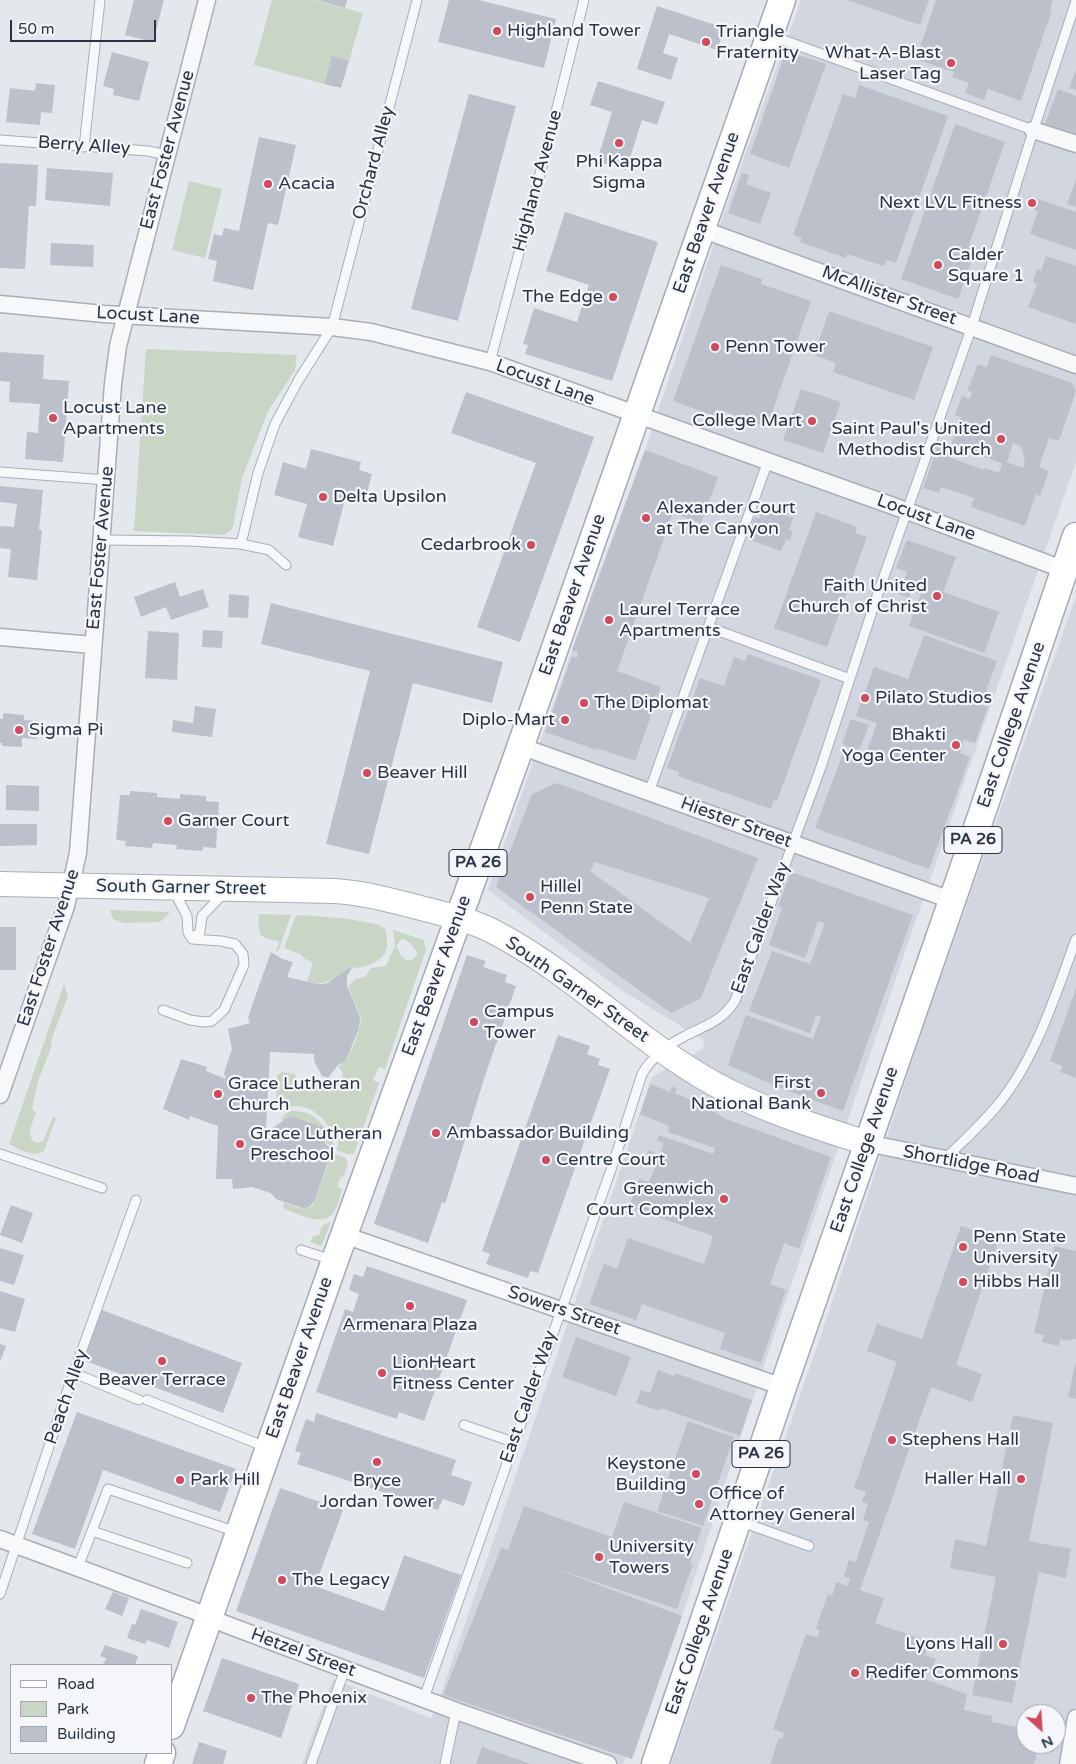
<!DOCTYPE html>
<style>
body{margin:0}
#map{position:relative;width:1076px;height:1764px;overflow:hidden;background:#e4e7ec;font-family:"Varela Round",sans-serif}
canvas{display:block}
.legend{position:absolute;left:10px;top:1664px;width:162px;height:90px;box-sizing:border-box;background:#f4f6f9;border:1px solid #a4a8b1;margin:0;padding:6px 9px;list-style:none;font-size:15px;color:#2b3445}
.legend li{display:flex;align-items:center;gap:10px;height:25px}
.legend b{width:25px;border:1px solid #a4a8b1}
.north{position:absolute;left:1016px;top:1704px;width:50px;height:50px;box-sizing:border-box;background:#f4f6f9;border:1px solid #a4a8b1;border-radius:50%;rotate:154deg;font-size:14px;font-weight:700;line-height:20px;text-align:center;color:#2b3445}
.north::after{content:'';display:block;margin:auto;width:18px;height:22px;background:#d1495b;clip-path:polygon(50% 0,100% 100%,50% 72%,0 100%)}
.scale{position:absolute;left:10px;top:20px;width:146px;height:22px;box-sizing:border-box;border:2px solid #2b3445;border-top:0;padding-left:6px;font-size:15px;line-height:18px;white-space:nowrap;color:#2b3445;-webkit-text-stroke:4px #f4f6f9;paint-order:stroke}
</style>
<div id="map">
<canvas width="1076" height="1764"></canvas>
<ul class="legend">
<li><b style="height:6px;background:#fff"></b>Road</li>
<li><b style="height:14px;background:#c9d6c5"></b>Park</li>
<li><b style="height:14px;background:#bbc0ca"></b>Building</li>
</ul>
<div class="north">N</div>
<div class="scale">50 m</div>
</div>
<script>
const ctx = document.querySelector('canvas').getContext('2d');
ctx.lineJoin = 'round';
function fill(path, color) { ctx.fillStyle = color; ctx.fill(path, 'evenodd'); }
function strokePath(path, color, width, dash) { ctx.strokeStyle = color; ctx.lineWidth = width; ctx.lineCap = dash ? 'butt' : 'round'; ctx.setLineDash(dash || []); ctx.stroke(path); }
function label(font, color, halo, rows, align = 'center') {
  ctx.font = font + ' "Varela Round",sans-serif'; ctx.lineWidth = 4.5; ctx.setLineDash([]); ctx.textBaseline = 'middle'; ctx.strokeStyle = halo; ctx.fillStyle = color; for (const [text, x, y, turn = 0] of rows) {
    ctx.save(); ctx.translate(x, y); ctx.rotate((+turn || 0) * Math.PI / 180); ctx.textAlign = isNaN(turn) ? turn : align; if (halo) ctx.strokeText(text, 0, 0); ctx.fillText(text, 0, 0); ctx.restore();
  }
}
fill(new Path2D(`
 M801,0H1076V462L917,917L766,1359L682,1616L623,1764H302L333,1679L431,1718L443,1688L652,1077L703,1049L704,1040L621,990L488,890L599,574L645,450L723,216Z
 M1076,596V1764H671L820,1338L928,1014ZM1026,1714H1056V1744H1026Z`), '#d2d6de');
fill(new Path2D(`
 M272,0H315L363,13L349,61L332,56L324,84L254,65Z
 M189,181L222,189L205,258L172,250Z
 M146,349L297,355L295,370L268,411L242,478L233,527L230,531L224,535L134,531Z
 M110,910L170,912L160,922L124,923L113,919Z
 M259,914L291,915L278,952L276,949L279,944L278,941C258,938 258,934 259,914Z
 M296,915C321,916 345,918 370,923C373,924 379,924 381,926C386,928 387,935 387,940C390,959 370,967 353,968L350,966C334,979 330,986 307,982L313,962L305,959L300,954L284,948Z
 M393,930L424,940L426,950L385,1069L379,1067L373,1080L379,1083L354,1154H347L336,1150L339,1143C329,1126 319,1107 296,1106C288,1106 284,1110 276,1106L277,1075L282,1072L295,1074L298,1085L302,1089L310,1090L316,1086L329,1089C338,1085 349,1075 338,1067C351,1059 358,1035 361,1021L360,1016L348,986L355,979L365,977L371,968L386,966L395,946ZM402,938L409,942L417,952L416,956L412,960H406L400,954L396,946Z
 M64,984L68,996L52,1038L51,1048L38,1081L32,1109L36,1113C32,1123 25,1138 37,1143L43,1141L53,1117L56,1118L44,1151C35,1158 18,1149 9,1144Z
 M291,1111C316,1110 323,1125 334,1144L331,1150V1147L326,1143L324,1127L290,1116L283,1121L281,1119L286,1113Z
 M332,1153L346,1158L348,1162L344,1177L342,1176L340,1178L337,1186L342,1189C340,1196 338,1205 334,1212C323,1228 298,1214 285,1209L283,1207L284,1202C294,1206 305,1213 313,1205Z
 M331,1221L322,1245L320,1246L310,1242L313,1236L319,1235L322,1226Z`), '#c9d6c5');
fill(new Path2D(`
 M134,0H164L153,42L125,35Z
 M318,0H347L345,8Z
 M449,0H478L556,19L544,68L438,42Z
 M847,0H929L920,25Z
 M936,0H1053L1050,9L1052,10L1021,101L988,89L984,100L965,93L969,83L952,77L954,72L916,59Z
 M657,6L725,28L717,50L669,34L663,53L678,58L671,80L637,69Z
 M786,51L826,64L789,168L750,154Z
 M112,52L149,62L139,101L113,95L114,89L103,86Z
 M332,56L349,61L341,88L324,84Z
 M1076,69V90L1069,88Z
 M598,81L665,102L657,125L642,120L626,170L597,161L612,112L590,105Z
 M36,83L55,85L52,113L41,112L40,125L6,122L10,88L35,91Z
 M859,85L948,116L896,263L886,260L884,266L847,254L846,258L800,242L802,238L793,235L843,94L855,98Z
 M1058,89L1076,96V138L1044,127Z
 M469,94L516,106L458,321L411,309Z
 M955,124L1005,142L968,248L975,251L958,299L901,279Z
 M259,137L296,145L278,225L268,223L253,290L213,281L217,261L208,259L214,234L222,236L224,228L239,231Z
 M0,163L38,165L36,206H29L25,269L0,268Z
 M47,168L113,173L110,206L45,200Z
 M742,173L749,175L746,184L771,193L760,224L728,213Z
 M1076,179V207L1067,204Z
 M1029,196L1076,212V250L1030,234L1038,211L1026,207Z
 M565,212L658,242L612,381L525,354L528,345L523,344L534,308L577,322L589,285L546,271Z
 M51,243L94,245L93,267L50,265Z
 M1046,256L1076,266V324L1028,307L1037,284L1033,282L1037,269L1041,271Z
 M721,265L762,279L761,284L811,301L767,427L717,409L715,416L673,401Z
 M829,311L933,347L914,400L833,372L836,363L814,355Z
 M0,352L44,355L43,379L69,381L63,462L25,459L27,432L38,433L40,404L9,402L10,382L0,381Z
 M991,355L1072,383L1076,391L1059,441L1049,438L1039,467L1049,471L1040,496L1036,494L1025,526L971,507L974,498L941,487L939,493L923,488L938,445L954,450L951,458L984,470L985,468L999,473L1002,463L951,445L961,417L955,415L962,396L970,399L972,392L967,391L978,364L987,367ZM1013,443L1021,446L1025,462L1023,468L1007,462Z
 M801,389L841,402L823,453L783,440Z
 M466,392L594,437L520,642L477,627L536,463L451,433Z
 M311,449L361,462L359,470L372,474L364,504L345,499L333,546L298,537L307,504L274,495L283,462L306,469Z
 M645,450L718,477L701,523L673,513L617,671L661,687L635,761L597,748V750L545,732L572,656L577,658L578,652L572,650Z
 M0,486L43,490L39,530H42L37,580L8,577L11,549L0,548V526L14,527L17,504L0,502Z
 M763,507L793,518L789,530L793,531L790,540L786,539L781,551L751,540L756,528L751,527L755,517L759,519Z
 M816,512L857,527L855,533L867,537L827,647L774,628Z
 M907,540L956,557L943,592L999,612L984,653L909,626L921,594L911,591L909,598L899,594L907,572L896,568Z
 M175,582L180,597L203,589L209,607L171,620L166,607L141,617L134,597Z
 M229,594L249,596L248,618L228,617Z
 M271,603L503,662L492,703L413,683L369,854L326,844L370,671L261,644Z
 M203,630L223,631L222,648L202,647Z
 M148,631L179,633L177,680L145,678Z
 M924,635L997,661L981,705L988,707L975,743L964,740L960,753L970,757L929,869L815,828L842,756L871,766L875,754L867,751L877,723L856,716L874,667L908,679Z
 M748,654L821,680L777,801L774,800L771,809L678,776L679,772L667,768L700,678L724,686L734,657L745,661Z
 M195,706L216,709L212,737L172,732L173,720L193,723Z
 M3,713L24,715V720L39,721L37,739L22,738V747L2,746V743H0V718L3,719Z
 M851,719L869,725L859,751L842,744Z
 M557,783L758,858L701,998L671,1013L496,887L532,794ZM595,862L709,898L690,943L590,871Z
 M6,785L39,786V811L6,810Z
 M130,791L157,793V797L180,799V794L206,796V801L219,802L216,848L203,847V851L176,849L177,845L153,843L152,848L125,846L126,841L116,840L120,795H130Z
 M0,824H37V845L0,846Z
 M791,872L913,915L843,1111L793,1093L728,1065L746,1015L813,1039L821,1017L816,1015L810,1033L749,1011L772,951L810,964L825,923L818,921L805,958L769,945L782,908L778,906Z
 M0,927H16V970H0Z
 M271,952L282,959L293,962L287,977L312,983L322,984L328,983L351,966L352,968L347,976V986L360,1017L359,1028L349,1053L344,1062L338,1065L328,1078L322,1076L314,1061V1054L270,1052L266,1130H270L290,1116L324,1127L325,1144L331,1148V1153L314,1202L309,1207L305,1209L276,1199L271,1193L252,1187L233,1189L232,1179H216L218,1126L190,1116L189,1120L163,1109L181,1059L207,1067L206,1071L226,1079L224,1073L232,1049L228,1029L250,1023L248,1017Z
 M467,955L486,961L483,967L507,975L505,982L516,986L485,1076L445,1204L442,1202L428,1243L374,1224Z
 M1076,988V1078L1060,1072L1063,1066L1050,1061Z
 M558,1035L590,1046L587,1054L600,1059L598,1065L610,1069L538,1273L530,1271L528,1278L486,1264L490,1254L482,1251Z
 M650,1084L670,1092L672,1086L677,1089L675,1093L693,1101L694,1099L726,1119L831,1157L799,1249L784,1243L770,1284L786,1290L761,1363L720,1349L725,1333L642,1304L636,1320L589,1304L604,1264L617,1269L628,1238L704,1264L713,1236L629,1207L639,1179L649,1182L656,1165L645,1161L648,1150L660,1155L664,1143L657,1141L659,1135L713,1154L715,1148L668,1132L669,1126L640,1114Z
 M11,1205L33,1213L22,1243L0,1235Z
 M961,1226L999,1239L956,1365L982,1374L972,1402L931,1387L860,1590L884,1598L875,1623L930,1642L925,1655L936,1659L932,1670L921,1666L918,1677L967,1694L964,1710L992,1716L991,1722L1018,1727L1026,1730V1744H1036L1037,1751L1036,1759L1033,1764H770L779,1738L782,1739L784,1733L773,1729L806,1634L817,1637L820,1631L816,1629L818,1622L828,1594L832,1596L836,1582L848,1586L850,1579L844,1576L849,1560L856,1562L869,1522L863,1520L868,1504L862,1502L866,1492L854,1488L897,1362L867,1351L877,1324L922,1339Z
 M1054,1246L1076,1251V1339H1072L1071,1341L1060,1339L1059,1346L1042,1342L1044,1335L1034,1333Z
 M0,1248L24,1255L14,1285L0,1281Z
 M367,1266L467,1300L424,1421L399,1412L397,1419L316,1392L345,1309L353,1312L359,1294L349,1290L354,1274L363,1277Z
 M0,1291L25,1299L15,1332L0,1328Z
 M102,1310L242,1363L223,1413L83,1360Z
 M576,1337L631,1357L616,1396L562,1377Z
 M0,1344L6,1346L0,1362Z
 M1075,1364H1076V1399L1068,1397Z
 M658,1370L674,1376L675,1373L752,1400L740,1436L661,1408L660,1411L636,1403L641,1390L650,1393Z
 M77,1412L236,1469L220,1512L103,1470L75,1549L32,1534Z
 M316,1413L456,1460L451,1475L472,1482L464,1506L443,1499L438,1510L297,1464L301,1453L295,1451L306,1419L314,1422Z
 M1013,1415L1053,1423L1029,1541L1071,1549L1066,1578L1039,1572L1012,1703L972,1695L996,1577L950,1568L955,1539L986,1546Z
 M688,1421L734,1437L703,1526L657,1511Z
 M280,1488L343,1510L315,1586L384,1611L404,1555L461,1575L424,1678L236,1611Z
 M624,1502L702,1528L690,1563L693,1564L677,1609L551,1567L682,1616L632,1759L443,1695L501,1548L508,1550L524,1506L612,1537Z
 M113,1592L129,1598L122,1616L105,1609Z
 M141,1609L178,1622L169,1648L147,1640L145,1644L127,1638L132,1624L135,1625Z
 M105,1645L138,1656L135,1665H103L106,1658L100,1656Z
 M222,1658L299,1684L281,1738L203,1711Z
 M199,1742L227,1751L223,1764H192Z
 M482,1747L531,1764H476Z`), '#bbc0ca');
const lane = new Path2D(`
 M772,36L1033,130
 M0,140L148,151L167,155
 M84,147L100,0
 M490,362L550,136L584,0
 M0,472L107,480
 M102,540L190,541L241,544L269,550L286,565
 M241,544L258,473L275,424L298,381L332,327L417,0
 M708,627L850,679
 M649,792L768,461
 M173,889L187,916L188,932L192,939
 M192,939L200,932L202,916L225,892
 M163,1010L190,1020L204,1022L212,1021L224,1010L244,965L243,954L235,944L221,941L192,939
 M0,1154L102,1188
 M945,1159C962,1142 980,1126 996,1107C1034,1063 1056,994 1076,939
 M301,1250L332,1260
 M74,1373L139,1400
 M147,1400L266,1447
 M464,1425L513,1442
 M739,1521L809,1546
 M187,1563L92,1531L108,1489L237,1532
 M78,1567L92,1531
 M0,1594L69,1386L136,1200
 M424,1698L614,1161L642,1074C651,1058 669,1044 685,1036C706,1025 721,1022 735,1001L821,767L875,602L972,326L1030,141L1076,1
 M311,1764L345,1669
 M445,1764L456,1711`);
const street = new Path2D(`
 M1033,130L1076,144
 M701,229L1076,365
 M0,304L104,314L332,327L371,332L490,362L907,511L1065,570
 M0,637L93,645
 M520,746L951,900
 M0,1095L66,906L78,853L113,384L118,346L207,0
 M867,1143L1076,1186
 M344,1235L783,1387
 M0,1539L195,1611L225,1624L456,1711L608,1764
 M1068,1764L1076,1718`);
const secondary = new Path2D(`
 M0,884L335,891C363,893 390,900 417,907C444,914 472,920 496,933C574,974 635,1039 711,1082C757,1108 816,1127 867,1143`);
const primary = new Path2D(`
 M171,1726L335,1260L515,762L782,0
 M158,1764L162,1753
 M655,1764L783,1387L963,869L1076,536`);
strokePath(lane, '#a9aeb7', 11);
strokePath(street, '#a9aeb7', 19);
strokePath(secondary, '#a9aeb7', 26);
strokePath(primary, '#a3abb8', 29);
strokePath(lane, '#f7f8fa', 9);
strokePath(street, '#f7f8fa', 16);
strokePath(secondary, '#fff', 24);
strokePath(primary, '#fff', 26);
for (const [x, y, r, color] of [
 [497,31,5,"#d1495b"],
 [706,42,5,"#d1495b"],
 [951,63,5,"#d1495b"],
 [619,143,5,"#d1495b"],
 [268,184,5,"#d1495b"],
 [1032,203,5,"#d1495b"],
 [938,265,5,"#d1495b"],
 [613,297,5,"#d1495b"],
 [715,347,5,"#d1495b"],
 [53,418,5,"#d1495b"],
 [812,421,5,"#d1495b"],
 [1001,439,5,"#d1495b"],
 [323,497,5,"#d1495b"],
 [646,518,5,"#d1495b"],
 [531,545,5,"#d1495b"],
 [937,596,5,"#d1495b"],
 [609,620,5,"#d1495b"],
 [865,698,5,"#d1495b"],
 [584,703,5,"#d1495b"],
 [565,720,5,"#d1495b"],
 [19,730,5,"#d1495b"],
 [956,745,5,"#d1495b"],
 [367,773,5,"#d1495b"],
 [168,821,5,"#d1495b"],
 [530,897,5,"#d1495b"],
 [474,1022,5,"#d1495b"],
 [821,1093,5,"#d1495b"],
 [218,1094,5,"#d1495b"],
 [436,1133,5,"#d1495b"],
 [240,1144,5,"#d1495b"],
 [546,1160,5,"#d1495b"],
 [724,1199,5,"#d1495b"],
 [963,1247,5,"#d1495b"],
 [963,1282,5,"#d1495b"],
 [410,1306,5,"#d1495b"],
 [162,1361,5,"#d1495b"],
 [382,1373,5,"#d1495b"],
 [892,1440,5,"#d1495b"],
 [377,1462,5,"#d1495b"],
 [696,1474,5,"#d1495b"],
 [1021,1479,5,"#d1495b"],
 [180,1480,5,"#d1495b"],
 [699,1504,5,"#d1495b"],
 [599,1557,5,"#d1495b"],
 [282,1580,5,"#d1495b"],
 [1003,1644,5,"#d1495b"],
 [855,1673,5,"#d1495b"],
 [251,1698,5,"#d1495b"]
]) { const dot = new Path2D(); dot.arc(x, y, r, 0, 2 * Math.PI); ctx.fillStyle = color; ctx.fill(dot); strokePath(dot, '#f4f6f9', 2); }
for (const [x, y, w] of [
 [973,840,58],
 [478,863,58],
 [761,1454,58]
]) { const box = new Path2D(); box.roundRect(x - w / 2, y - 13.5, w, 27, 4); ctx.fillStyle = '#f4f6f9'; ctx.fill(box); strokePath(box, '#2b3445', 1); }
label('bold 16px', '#2b3445', null, [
 ["PA 26",973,840],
 ["PA 26",478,863],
 ["PA 26",761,1454]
]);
label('18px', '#2b3445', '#f4f6f9', [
 ["Highland Tower",507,31],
 ["Triangle",716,32],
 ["Fraternity",716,53],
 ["What-A-Blast",941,53,"right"],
 ["Laser Tag",941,74,"right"],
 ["Phi Kappa",619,162,"center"],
 ["Sigma",619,183,"center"],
 ["Acacia",278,184],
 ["Next LVL Fitness",1022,203,"right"],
 ["Calder",948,255],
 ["Square 1",948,276],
 ["The Edge",603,297,"right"],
 ["Penn Tower",725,347],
 ["Locust Lane",63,408],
 ["Apartments",63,429],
 ["College Mart",802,421,"right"],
 ["Saint Paul's United",991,429,"right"],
 ["Methodist Church",991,450,"right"],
 ["Delta Upsilon",333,497],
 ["Alexander Court",656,508],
 ["at The Canyon",656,529],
 ["Cedarbrook",521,545,"right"],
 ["Faith United",927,586,"right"],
 ["Church of Christ",927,607,"right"],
 ["Laurel Terrace",619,610],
 ["Apartments",619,631],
 ["Pilato Studios",875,698],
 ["The Diplomat",594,703],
 ["Diplo-Mart",555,720,"right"],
 ["Sigma Pi",29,730],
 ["Bhakti",946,735,"right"],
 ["Yoga Center",946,756,"right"],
 ["Beaver Hill",377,773],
 ["Garner Court",178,821],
 ["Hillel",540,887],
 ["Penn State",540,908],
 ["Campus",484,1012],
 ["Tower",484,1033],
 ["First",811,1083,"right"],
 ["National Bank",811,1104,"right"],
 ["Grace Lutheran",228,1084],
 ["Church",228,1105],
 ["Ambassador Building",446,1133],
 ["Grace Lutheran",250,1134],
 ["Preschool",250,1155],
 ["Centre Court",556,1160],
 ["Greenwich",714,1189,"right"],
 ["Court Complex",714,1210,"right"],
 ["Penn State",973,1237],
 ["University",973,1258],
 ["Hibbs Hall",973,1282],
 ["Armenara Plaza",410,1325,"center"],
 ["LionHeart",392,1363],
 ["Fitness Center",392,1384],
 ["Beaver Terrace",162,1380,"center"],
 ["Stephens Hall",902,1440],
 ["Keystone",686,1464,"right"],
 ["Building",686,1485,"right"],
 ["Haller Hall",1011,1479,"right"],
 ["Park Hill",190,1480],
 ["Bryce",377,1481,"center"],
 ["Jordan Tower",377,1502,"center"],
 ["Office of",709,1494],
 ["Attorney General",709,1515],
 ["University",609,1547],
 ["Towers",609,1568],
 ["The Legacy",292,1580],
 ["Lyons Hall",993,1644,"right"],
 ["Redifer Commons",865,1673],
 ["The Phoenix",261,1698]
], 'left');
label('18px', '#2b3445', '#f4f6f9', [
 ["Berry Alley",84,146,4],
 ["East Foster Avenue",168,150,-75],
 ["Orchard Alley",374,163,-75],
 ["Highland Avenue",538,181,-75],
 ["East Beaver Avenue",707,213,-71],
 ["McAllister Street",889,296,20],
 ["Locust Lane",148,316,3],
 ["Locust Lane",545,383,20],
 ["Locust Lane",926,518,20],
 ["East Foster Avenue",101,548,-85],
 ["East Beaver Avenue",573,595,-71],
 ["East College Avenue",1012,725,-71],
 ["Hiester Street",736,823,20],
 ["South Garner Street",181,888,1],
 ["East Calder Way",761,928,-70],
 ["East Foster Avenue",49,948,-72],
 ["East Beaver Avenue",437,976,-70],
 ["South Garner Street",577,990,35],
 ["East College Avenue",865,1150,-71],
 ["Shortlidge Road",971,1165,11],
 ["Sowers Street",564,1311,19],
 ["East Beaver Avenue",300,1358,-71],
 ["Peach Alley",67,1397,-71],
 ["East Calder Way",529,1397,-71],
 ["East College Avenue",700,1632,-71],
 ["Hetzel Street",303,1653,20]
]);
</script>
